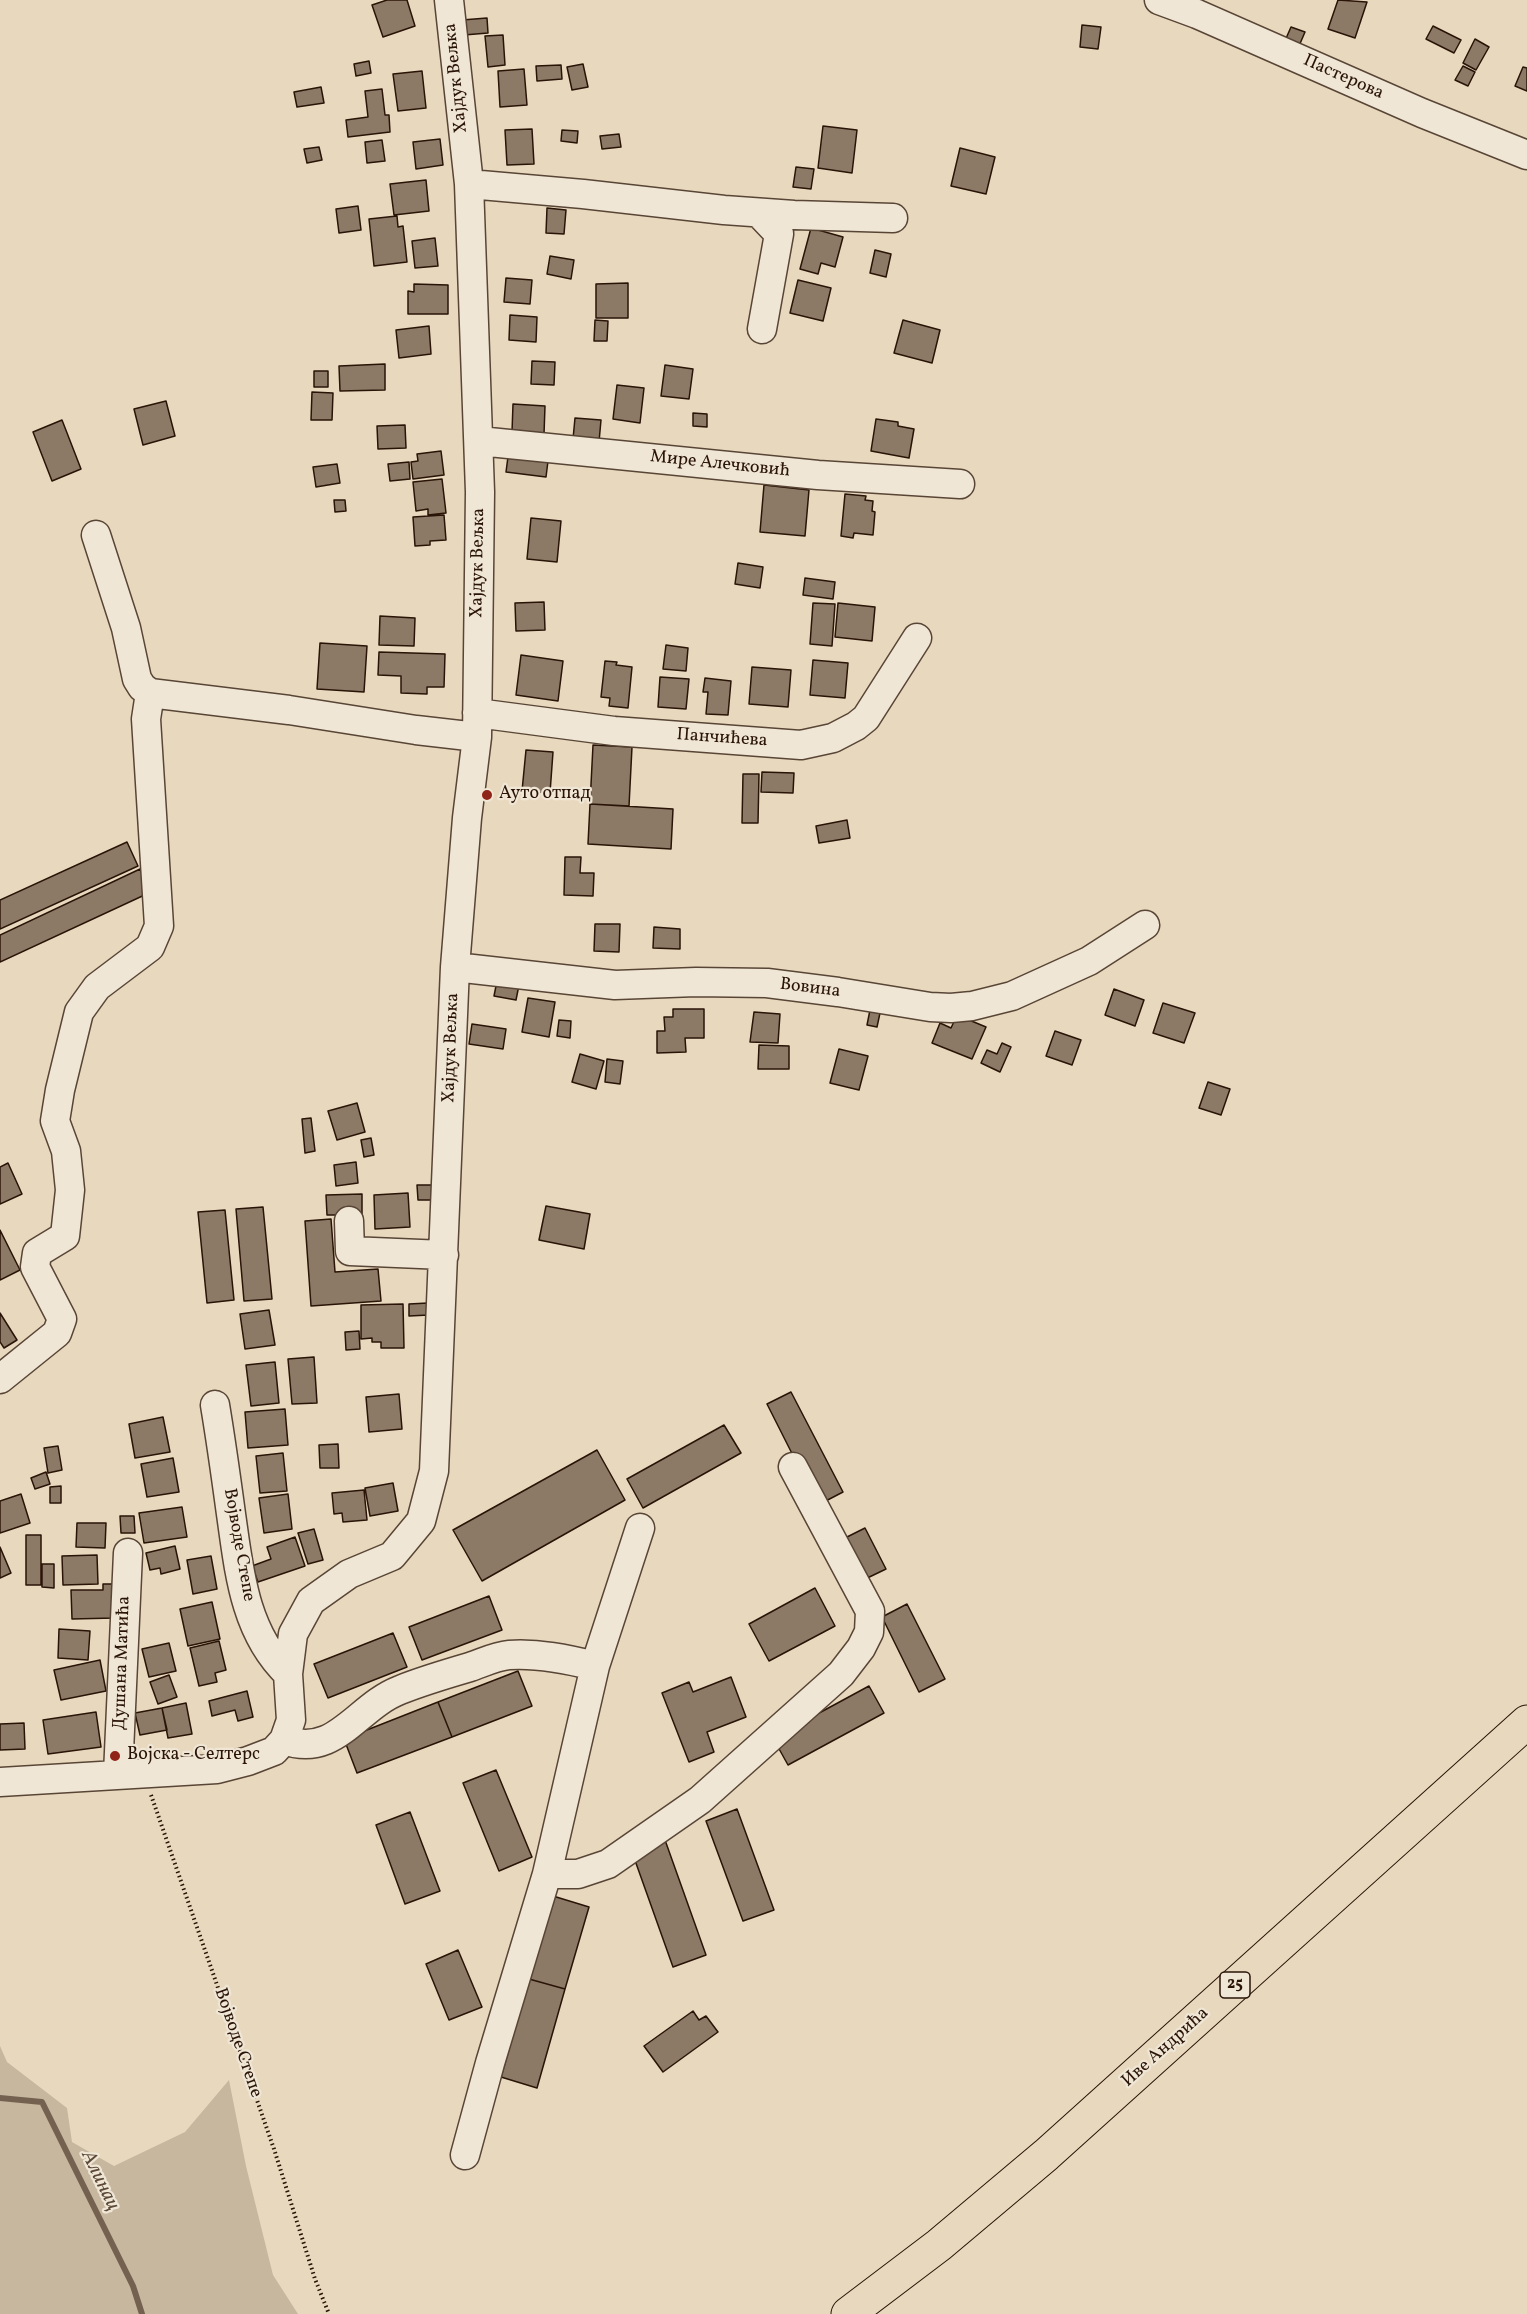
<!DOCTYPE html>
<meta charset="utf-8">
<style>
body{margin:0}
canvas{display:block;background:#e7d8be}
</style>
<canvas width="1527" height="2314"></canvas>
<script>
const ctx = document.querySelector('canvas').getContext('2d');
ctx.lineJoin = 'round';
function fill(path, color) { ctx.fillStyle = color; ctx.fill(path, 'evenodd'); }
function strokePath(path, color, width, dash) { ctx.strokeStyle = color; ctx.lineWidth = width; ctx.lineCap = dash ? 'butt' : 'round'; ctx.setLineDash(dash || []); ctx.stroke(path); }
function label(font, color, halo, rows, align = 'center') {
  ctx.font = font + ' Vollkorn,serif'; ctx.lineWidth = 4.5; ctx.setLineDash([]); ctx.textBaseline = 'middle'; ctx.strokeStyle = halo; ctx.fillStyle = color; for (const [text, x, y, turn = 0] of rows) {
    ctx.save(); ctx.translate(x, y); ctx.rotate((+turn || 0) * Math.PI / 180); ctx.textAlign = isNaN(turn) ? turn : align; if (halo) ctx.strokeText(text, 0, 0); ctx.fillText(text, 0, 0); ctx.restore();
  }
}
fill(new Path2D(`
 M0,2046L7,2062L67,2108L72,2142L114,2166L185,2132L229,2080L246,2166L273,2275L298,2314H0Z`), '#c7b79f');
strokePath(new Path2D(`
 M0,2098L42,2102L133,2286L142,2314`), '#756150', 6);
const building = new Path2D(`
 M387,0H407L415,26L383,37L372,5Z
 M1338,0L1367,2L1355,38L1328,29Z
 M487,18L488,33L464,35L462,20Z
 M1082,25L1101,27L1098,49L1080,47Z
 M1433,26L1461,40L1454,53L1426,39Z
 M1291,27L1305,32L1299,46L1284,43Z
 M503,35L505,65L488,67L485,36Z
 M1475,39L1489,47L1476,70L1463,63Z
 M369,61L371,73L356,76L354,64Z
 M583,64L588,87L572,90L567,67Z
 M561,65L562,79L537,81L536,66Z
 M1463,66L1475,72L1468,86L1455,80Z
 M1523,67L1527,68V91L1515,86Z
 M524,69L527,105L500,107L498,71Z
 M422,71L426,108L398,111L393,74Z
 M321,87L324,103L297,107L294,92Z
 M382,89L385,115H389L390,132L348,137L346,120L368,117L365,91Z
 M823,126L857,130L852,173L818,168Z
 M532,129L534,164L507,165L505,130Z
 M562,130L578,131L577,143L561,141Z
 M619,134L621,147L602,149L600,136Z
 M440,139L443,165L416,169L413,142Z
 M382,140L385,161L367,163L365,142Z
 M319,147L322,160L307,163L304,149Z
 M960,148L995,157L986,194L951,186Z
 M796,167L814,169L811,189L793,187Z
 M426,180L429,211L394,215L390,184Z
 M358,206L361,230L339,233L336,209Z
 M547,208L566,210L564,234L546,233Z
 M397,216L398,227L403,226L407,262L374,266L369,219Z
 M811,228L843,237L835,267L821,263L818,274L800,269Z
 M435,238L438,266L415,268L412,241Z
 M875,250L891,254L886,277L870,273Z
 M550,256L574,260L571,279L547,274Z
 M506,278L532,280L530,304L504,302Z
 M798,280L831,288L823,321L790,313Z
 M628,283V318H596V284Z
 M414,284L448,285V314H408V291L414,292Z
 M510,315L537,317L536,342L509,340Z
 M595,320L608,321L607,341H594Z
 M903,320L940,330L932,363L894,353Z
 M429,326L431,354L399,358L396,330Z
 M532,361L555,362L554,385L531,384Z
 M385,364V390L340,391L339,366Z
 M665,365L693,369L689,399L661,396Z
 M314,371H328V387H314Z
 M617,385L644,388L640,423L613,419Z
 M312,392L333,393L332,420H311Z
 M166,401L175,436L143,445L134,409Z
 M513,404L545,406L544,434L512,432Z
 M693,413L707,414V427L693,426Z
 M575,418L601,420L599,442L573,439Z
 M876,419L898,422V426L914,429L909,458L871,451Z
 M62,420L81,469L52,481L33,432Z
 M405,425L406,448L378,449L377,426Z
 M509,449L549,453L546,477L506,472Z
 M441,451L444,475L413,479L411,462L418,461L417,454Z
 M409,462L410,479L390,481L388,464Z
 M337,464L340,483L316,487L313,467Z
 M442,479L446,513L428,515V509L416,511L413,482Z
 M764,485L809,490L805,536L760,532Z
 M845,494L866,496L865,500L873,501L872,511L875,512L873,535L854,533L853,538L841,536Z
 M334,500H345L346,511L335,512Z
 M444,515L446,540L430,541V545L415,546L413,517Z
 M531,518L561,521L557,562L527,559Z
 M738,563L763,567L760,588L735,584Z
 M805,578L835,582L833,599L803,595Z
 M544,602L545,630L516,631L515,603Z
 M813,603L835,604L832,646L810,644Z
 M838,603L875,607L872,641L835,637Z
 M380,616L415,618L414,646L379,645Z
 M320,643L367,646L364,692L317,689Z
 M666,645L688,648L686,671L663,669Z
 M379,652L445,654L444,687H427V694L401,693V676L378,675Z
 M521,655L563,661L558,701L516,695Z
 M813,660L848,663L845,698L810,695Z
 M605,661L617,662L616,665L632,667L628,708L609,706L610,698L601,697Z
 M752,667L791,670L788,707L749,704Z
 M660,677L689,679L686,709L658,707Z
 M705,678L731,681L728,715L706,714L708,692H703Z
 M593,745L632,747L629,806L590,804Z
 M526,750L553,752L550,793L522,791Z
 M762,772L794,773L793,793L761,792Z
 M743,774H759L758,823H742Z
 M590,804L673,809L671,849L588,844Z
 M847,820L850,838L819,843L816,826Z
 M127,842L138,866L0,929V900Z
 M565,857H581L580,873H594L593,896L564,895Z
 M140,869L151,892L0,962V935Z
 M595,924H620L619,952L594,951Z
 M654,927L680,929V949L653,948Z
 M497,981L519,985L516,1000L494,996Z
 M1114,989L1144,1000L1135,1026L1105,1015Z
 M528,998L555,1002L549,1037L522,1032Z
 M1163,1003L1195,1013L1184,1043L1153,1033Z
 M673,1009H704V1038H685L686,1052L657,1053V1031H665L664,1017H673Z
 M870,1010L880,1013L877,1027L867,1025Z
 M754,1012L780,1014L778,1043L750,1042Z
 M957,1015L986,1027L972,1059L932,1043L940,1023L951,1028Z
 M559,1020L571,1021L570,1038L557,1036Z
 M472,1024L506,1029L503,1049L469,1044Z
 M1055,1031L1081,1040L1072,1065L1046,1056Z
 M1002,1043L1011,1047L1000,1072L981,1063L987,1050L997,1054Z
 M759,1045L789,1046V1069H758Z
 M839,1049L868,1056L859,1090L830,1083Z
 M580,1054L604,1061L596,1089L572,1082Z
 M607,1059L623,1061L620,1084L605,1082Z
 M1208,1082L1230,1089L1221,1115L1199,1108Z
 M357,1103L365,1132L337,1140L328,1111Z
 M311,1118L315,1151L305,1153L302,1119Z
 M371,1138L374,1155L364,1157L361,1140Z
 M356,1162L358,1183L336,1186L334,1165Z
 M8,1163L22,1194L0,1204V1167Z
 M417,1185H436L437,1200H418Z
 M408,1193L410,1227L375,1229L374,1195Z
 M362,1194V1215H327L326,1195Z
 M546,1206L590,1214L584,1249L539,1240Z
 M263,1207L272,1299L244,1301L236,1209Z
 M225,1210L234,1300L207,1303L198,1212Z
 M331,1219L335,1272L378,1269L381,1301L311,1306L305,1221Z
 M0,1230L20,1270L0,1280Z
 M428,1303L429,1315L409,1316V1304Z
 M403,1304L404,1348H381V1342H372V1338L361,1339V1305Z
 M269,1310L275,1345L245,1349L240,1314Z
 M0,1313L17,1340L4,1348L0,1342Z
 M359,1331L360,1349L346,1350L345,1332Z
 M314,1357L317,1403L292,1404L288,1359Z
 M275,1362L279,1403L251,1406L246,1365Z
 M791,1392L843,1492L818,1505L767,1404Z
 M399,1394L402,1429L369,1432L366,1397Z
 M285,1409L288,1445L248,1448L245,1412Z
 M163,1417L170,1452L135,1458L129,1424Z
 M724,1425L741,1453L643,1508L627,1479Z
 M338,1444L339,1468H320L319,1445Z
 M58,1446L62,1470L48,1473L44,1448Z
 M597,1450L625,1500L482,1581L453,1530Z
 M283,1453L287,1491L260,1493L256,1456Z
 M173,1458L179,1492L147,1497L141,1464Z
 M46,1472L50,1484L35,1489L31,1478Z
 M393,1483L398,1511L370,1516L365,1488Z
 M61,1486V1503H50V1487Z
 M364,1490L367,1520L343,1522L342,1513L334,1514L332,1493Z
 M21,1494L30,1523L0,1533V1501Z
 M288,1494L292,1529L264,1533L259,1498Z
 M182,1507L187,1537L144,1543L139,1513Z
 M120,1516H134L135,1533H121Z
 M77,1523H106L105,1548L76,1547Z
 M865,1528L886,1569L859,1582L839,1541Z
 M314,1529L323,1560L308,1564L298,1533Z
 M26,1535H41V1585H26Z
 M295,1537L305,1566L258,1582L252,1566L271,1559L267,1547Z
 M175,1546L180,1569L161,1574L160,1568L150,1570L146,1553Z
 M0,1547L11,1573L0,1578Z
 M97,1555L98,1584L63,1585L62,1556Z
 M211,1556L217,1589L193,1594L187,1560Z
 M42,1564H54V1588L42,1587Z
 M103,1584H114L115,1618L72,1619L71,1590H103Z
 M815,1588L835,1626L769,1661L749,1624Z
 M489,1596L502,1630L422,1660L409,1627Z
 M212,1602L220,1639L188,1646L180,1609Z
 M907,1604L945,1679L919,1692L882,1617Z
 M59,1629L90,1631L88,1660L58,1658Z
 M393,1633L407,1667L328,1698L314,1664Z
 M219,1641L226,1670L215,1673L217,1682L199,1686L190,1648Z
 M169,1643L176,1671L149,1677L142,1649Z
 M100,1660L106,1691L61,1700L54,1670Z
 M518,1671L532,1706L452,1737L438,1702Z
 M169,1675L177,1697L158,1704L150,1682Z
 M731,1677L746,1717L707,1732L714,1752L689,1762L662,1693L689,1682L693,1692Z
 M869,1686L884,1713L788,1765L773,1738Z
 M247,1691L253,1717L238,1721L235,1710L212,1716L209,1701Z
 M438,1702L452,1737L357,1773L344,1739Z
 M186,1703L192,1734L168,1738L162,1708Z
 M162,1708L167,1730L140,1735L135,1713Z
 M96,1712L101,1747L48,1754L43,1720Z
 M24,1723L25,1749L0,1750V1724Z
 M496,1770L532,1857L499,1871L463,1783Z
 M737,1809L774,1910L743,1921L706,1821Z
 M410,1812L440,1891L405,1904L376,1825Z
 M665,1840L706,1955L673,1967L632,1852Z
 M553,1896L589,1907L565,1989L529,1979Z
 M458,1950L482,2007L449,2020L426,1964Z
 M529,1979L565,1989L537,2088L501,2077Z
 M693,2011L699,2020L706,2016L718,2032L663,2072L644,2046Z`);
fill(building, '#8c7a66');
strokePath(building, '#2a1407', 1.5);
const minor = new Path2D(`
 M1159,0L1197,14L1422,113L1527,155
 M469,184L583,194L724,210L794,215L893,218
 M759,213L779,234L762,329
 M479,441L818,475L960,484
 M96,535L126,628L137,679L142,687L150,693L289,710L416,730L477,737
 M477,713L614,731L801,745L833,738L856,726L866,718L917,638
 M455,967L615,985L696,982L767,983L838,992L930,1007L951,1008L972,1006L1012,996L1089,961L1145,925
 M349,1221L350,1251L444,1255
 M0,1379L57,1333L62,1319L35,1267L37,1253L65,1236L70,1190L66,1151L55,1121L60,1090L79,1012L97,987L150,947L159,926L146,719L150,693
 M215,1405C221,1441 226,1477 231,1514C239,1570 244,1632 288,1674
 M284,1740C336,1759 356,1707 400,1690C422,1681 446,1674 470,1667C482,1663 496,1656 509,1655C538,1653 567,1659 595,1666
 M118,1774L128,1553
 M0,1782L217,1769L248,1761L274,1751L284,1740L291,1720L288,1674L293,1634L311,1601L349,1574L392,1556L421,1521L434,1471L455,967L467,818L477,737L480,492L469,184L449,0
 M547,1874H578L608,1864L700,1800L841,1674L861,1648L869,1632L870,1611L793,1467
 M465,2155L490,2063L547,1874L595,1666L640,1528`);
const major = new Path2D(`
 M848,2314L939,2245L1046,2155L1527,1722`);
strokePath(minor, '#594535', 31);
strokePath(major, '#2a1407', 35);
strokePath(new Path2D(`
 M151,1795L274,2149L315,2279L329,2314`), '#2a1407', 4, [1.5, 3]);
strokePath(minor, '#efe6d5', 28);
strokePath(major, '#e7d8be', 33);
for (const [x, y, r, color] of [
 [487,795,6,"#8f2418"],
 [115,1756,6,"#8f2418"]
]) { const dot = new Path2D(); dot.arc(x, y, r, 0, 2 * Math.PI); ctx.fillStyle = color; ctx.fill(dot); strokePath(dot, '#efe6d5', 2); }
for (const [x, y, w] of [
 [1235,1985,30]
]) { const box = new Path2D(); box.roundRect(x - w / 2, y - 13, w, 26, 4.5); ctx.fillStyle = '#efe6d5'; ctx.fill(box); strokePath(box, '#2a1407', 1.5); }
label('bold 16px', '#2a1407', null, [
 ["25",1235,1985]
]);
label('18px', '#2a1407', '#efe6d5', [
 ["Хајдук Вељка",457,78,-96],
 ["Пастерова",1343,78,24],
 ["Мире Алечковић",720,465,6],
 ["Хајдук Вељка",479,563,-89],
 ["Панчићева",722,739,4],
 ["Вовина",810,989,7],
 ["Хајдук Вељка",452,1048,-88],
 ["Војводе Степе",238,1545,80],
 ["Душана Матића",123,1663,-88],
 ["Војводе Степе",237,2043,71],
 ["Иве Андрића",1166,2048,-42]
]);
label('18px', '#2a1407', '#efe6d5', [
 ["Ауто отпад",499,795],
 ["Војска - Селтерс",127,1756]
], 'left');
label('italic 20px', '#5c4837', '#efe6d5', [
 ["Алинац",99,2181,64]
]);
</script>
